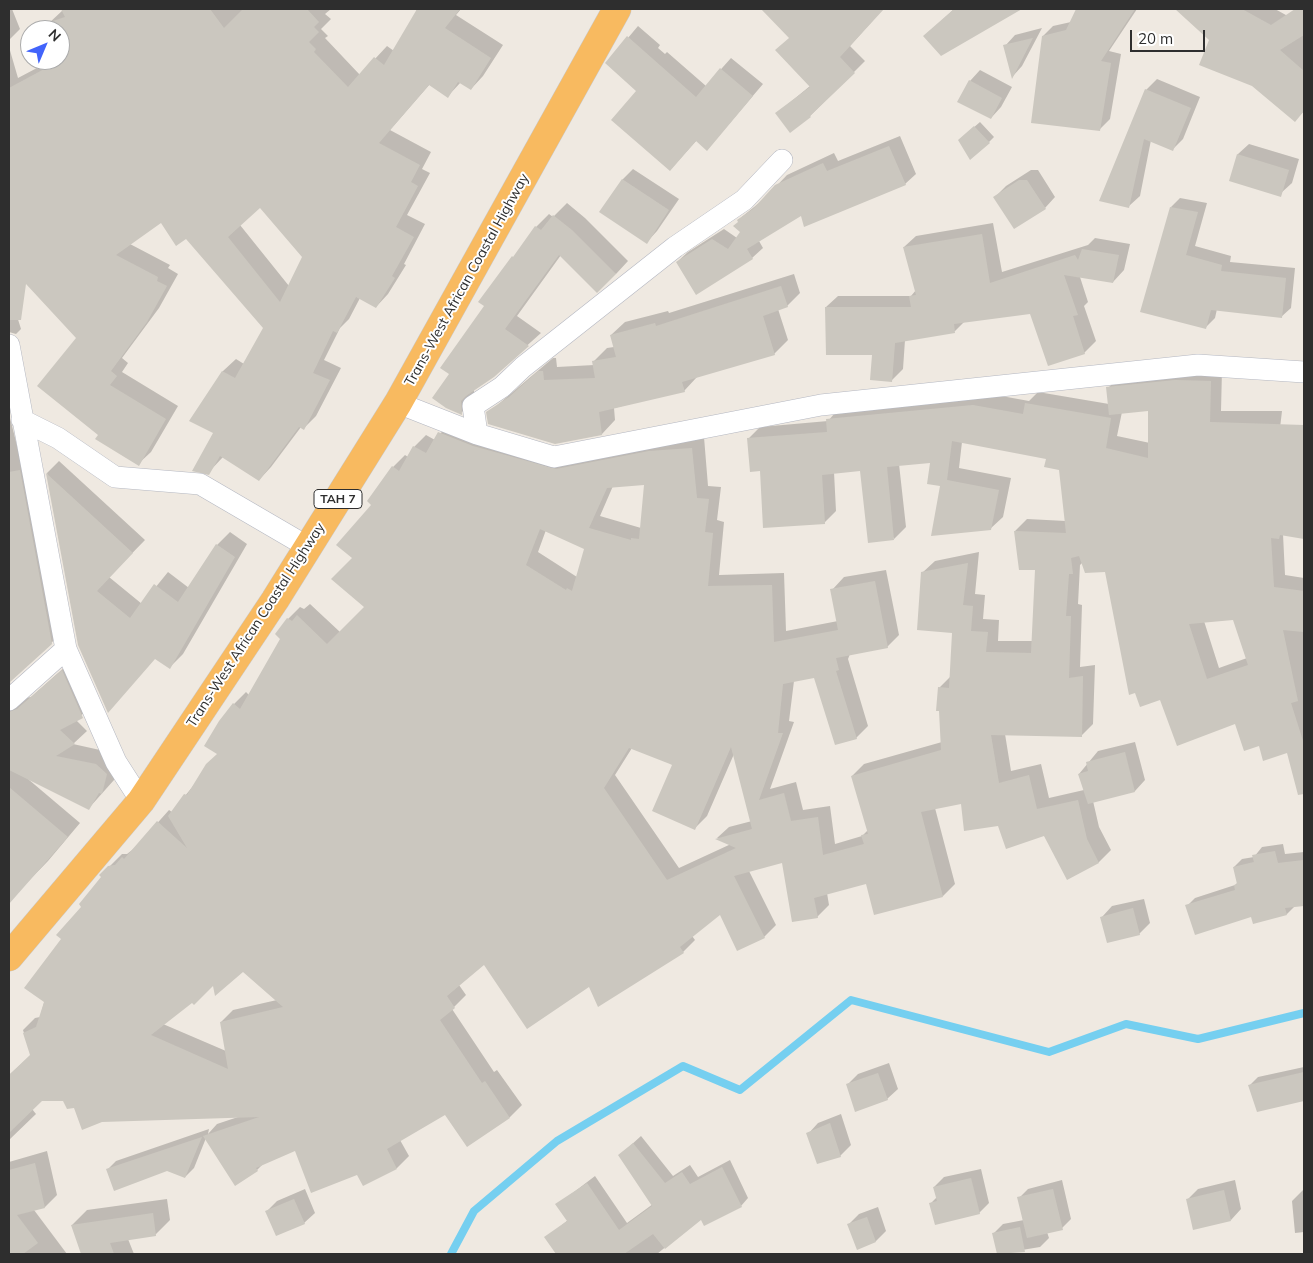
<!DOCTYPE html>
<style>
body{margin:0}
#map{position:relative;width:1313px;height:1263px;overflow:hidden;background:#efe9e1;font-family:Mulish,sans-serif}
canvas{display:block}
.frame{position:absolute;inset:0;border:10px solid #2e2e2e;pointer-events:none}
.north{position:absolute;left:20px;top:20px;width:50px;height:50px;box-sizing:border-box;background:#fff;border:1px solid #ababab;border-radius:50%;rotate:45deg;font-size:14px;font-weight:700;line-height:20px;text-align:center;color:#2e2e2e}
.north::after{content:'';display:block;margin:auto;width:18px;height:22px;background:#4264fb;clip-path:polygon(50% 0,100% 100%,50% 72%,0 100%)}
.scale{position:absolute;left:1130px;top:30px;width:75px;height:22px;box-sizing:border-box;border:2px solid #2e2e2e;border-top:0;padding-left:6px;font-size:15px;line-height:18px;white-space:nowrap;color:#2e2e2e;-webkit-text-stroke:4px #fff;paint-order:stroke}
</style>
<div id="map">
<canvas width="1313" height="1263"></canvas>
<div class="frame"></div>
<div class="north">N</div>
<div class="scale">20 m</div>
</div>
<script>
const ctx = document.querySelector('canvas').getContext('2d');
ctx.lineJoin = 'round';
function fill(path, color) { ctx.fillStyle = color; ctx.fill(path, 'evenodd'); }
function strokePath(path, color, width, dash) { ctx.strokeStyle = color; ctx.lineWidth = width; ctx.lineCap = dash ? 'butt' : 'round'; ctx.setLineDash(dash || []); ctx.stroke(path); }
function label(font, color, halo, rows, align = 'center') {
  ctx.font = font + ' Mulish,sans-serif'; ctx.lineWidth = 4; ctx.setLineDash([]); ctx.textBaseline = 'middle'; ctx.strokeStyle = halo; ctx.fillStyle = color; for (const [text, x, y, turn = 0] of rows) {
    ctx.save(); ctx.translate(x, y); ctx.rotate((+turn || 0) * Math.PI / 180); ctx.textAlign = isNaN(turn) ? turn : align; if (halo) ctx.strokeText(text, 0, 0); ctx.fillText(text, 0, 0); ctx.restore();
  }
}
fill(new Path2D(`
 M9,9H12L20,29L9,40Z
 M62,9H331L325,14L331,19L321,29L328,36L325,38L360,75L387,46L394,51L417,10L415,9H461L456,15L503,45L483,76L471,89L461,82L448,96L430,84L390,130L431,152L422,169L430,173L407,215L425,224L404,264L406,265L388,294L376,307L360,298L349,319L340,328L324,360L341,368L316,416L304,428L301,427L271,467L259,480L223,457L208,473L215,433L191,421L223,371L236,359L244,364L265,327L187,237L161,221L130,244L170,265L168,268L178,274L159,308L122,358L128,363L122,372L178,406L151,452L138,464L100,435L77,338L26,282L11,285L9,281V47L18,78L52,60H60V30H51L48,24L63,10ZM260,207L303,257L289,286L240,225Z
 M763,9H883L850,46L865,61L810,116L777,113L810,86L790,37Z
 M954,9H1019L941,54L925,36Z
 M1086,9H1137L1109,51L1121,54L1110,119L1100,129L1043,36L1053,26L1071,22Z
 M1186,9H1275L1304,25V111L1295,120L1233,52Z
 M638,26L660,45L658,48L665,54L667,52L706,86L731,58L763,84L717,138L697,140L670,170L638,91L607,63Z
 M1042,28L1022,66L1013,76L1005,46L1015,35Z
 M980,70L1012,87L1001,107L991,118L970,81Z
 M1157,79L1200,97L1183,139L1173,149L1151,140L1140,196L1129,206L1146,90Z
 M980,122L994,137L989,142L964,136Z
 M900,136L916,174L905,184L802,214L759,241L763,248L752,258L677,262L688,252L724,229L737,238L742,232L738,220L764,199L787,175L834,153L838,161Z
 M1249,144L1299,159L1292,183L1281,193L1230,180L1238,154Z
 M633,169L679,199L657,231L647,242L601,212L623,179Z
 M1031,170H1038L1055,197L1045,208L995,197L1006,186Z
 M1180,198L1207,203L1195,246L1231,256L1230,262L1295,268L1291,308L1281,317L1217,309L1215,318L1206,327L1171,207Z
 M567,203L585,218L628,261L616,274L561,255L517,316L541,333L493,376L474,389V400L461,413L451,373L485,306L536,227L549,214L553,217Z
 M993,223L1002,272L1088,245L1095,238L1130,244L1124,270L1113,282L1080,277L1088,302L1084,306L1096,341L1084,353L1031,312L965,321L955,331L905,340L903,369L891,381L874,354L826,307L838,296H911L916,290L904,247L916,236Z
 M794,274L800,293L787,306L778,309L788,340L774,354L697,377L684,391L614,408L615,420L602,434L555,443L488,413L553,358H556L557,367L594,365L593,362L607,348L614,347L611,335L625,322L668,311L669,313Z
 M11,297L21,329L16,334L9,332V300Z
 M1222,370L1221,411H1282L1277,454L1302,457L1304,442V538L1283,534L1285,575L1304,578V767L1292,769L1288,752L1259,744L1235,722L1160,699L1106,570L1083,562L1080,565L1078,604L1082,605L1080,667L1095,665L1093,724L1081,736L1005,734L1011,771L1041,764L1049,798L1084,790L1079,774L1098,751L1135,742L1145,780L1135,791L1093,801L1099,827L1111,850L1099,862L1067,878L1044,835L998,825L962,803L935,808L955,884L943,896L867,882L827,893L829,905L817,917L783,861L749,871L776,925L764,937L720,913L692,936L695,940L683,952L589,986L484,964L459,985L466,995L452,1009L494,1072L497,1070L522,1105L510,1117L467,1146L445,1114L400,1140L409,1156L397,1168L358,1173L295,1149L264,1163L257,1170L206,1138L194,1168L185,1177L167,1169L107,1170L116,1161L209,1129L208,1134L217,1124L238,1117L102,1121L64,1100H41L32,1109L36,1114L9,1140V1075L31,1055L23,1030L35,1018L40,1017L62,939L103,877L101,875L122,854H127L136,847L169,810L172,812L219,754L234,704L246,692L249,695L282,639L288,619L300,607L304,609L310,604L340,632L366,607L353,558L373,504L393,467L405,455L408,457L414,447L426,435L435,440L451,421L564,458L704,437L708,486L721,487L717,520L724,522L719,575L784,573L786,631L838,621L832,590L844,577L886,570L899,635L887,647L850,654L848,659L868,726L856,738L815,676L794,681L789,721L794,722L770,789L796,782L803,810L830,806L835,844L862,836L868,830L852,776L864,764L942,742L939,688L951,676L953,632L922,573L935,561L979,552L975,594L985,595L983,619L999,620L998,641H1033L1037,569L1020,568L1015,531L1027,519L1066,521L1060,469L1047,458L962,442L959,468L1011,478L1003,517L990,529L942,485L931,461L899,464L906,527L894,539L861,470L834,472L836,511L824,523L761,470L748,439L760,427L828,421L840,407L985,393L1029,401L1038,392L1109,404L1108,388L1120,376ZM1149,410L1150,443L1117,436L1122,412ZM646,484L641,528L600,516L613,486ZM546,530L586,548L577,577L538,552ZM1234,619L1247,658L1219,668L1204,621ZM632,748L674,765L695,828L707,816L734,754L752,821L729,827L717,838L731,844L679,868L615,775ZM243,971L277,1000L233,1010L221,1022L226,1051L163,1024L214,983Z
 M9,414L64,631L10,681L12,695L19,699L31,697L75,658L95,703L76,720L87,731L73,744L109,752L119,761L114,780L89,808L28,779L80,823L48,861L13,897L11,895L9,898V674L13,673L9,661Z
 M59,461L145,540L109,577L142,604L168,572L189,588L217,545L230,532L247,544L183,654L170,667L156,658L79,645L47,473Z
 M1283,844L1285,854L1304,852V905L1295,906L1287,914L1254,922L1252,916L1187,906L1195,898L1235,885L1238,882L1234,867L1242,859L1254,857L1262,847Z
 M1144,899L1150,923L1139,934L1102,917L1112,906Z
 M889,1063L898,1089L887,1099L847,1085L858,1074Z
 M1304,1067V1100L1258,1110L1250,1085L1258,1077Z
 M841,1114L851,1145L840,1156L808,1134L818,1123Z
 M641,1136L673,1176L690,1165L698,1177L730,1160L748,1198L741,1206L701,1218L657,1254H558L546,1238L568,1220L557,1205L595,1176L627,1223L653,1204L620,1155Z
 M47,1151L57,1195L45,1207L34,1210L67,1254H9V1162Z
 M981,1169L989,1203L979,1213L931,1203L937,1197L934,1187L944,1177Z
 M1062,1180L1071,1219L1062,1228L1047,1232L1049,1238L1040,1247L998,1254L994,1233L1003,1224L1024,1220L1019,1198L1028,1189Z
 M1235,1180L1241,1209L1231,1220L1187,1200L1198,1189Z
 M305,1189L315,1213L304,1223L266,1212L277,1201Z
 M1303,1190L1304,1232L1295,1233L1292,1201Z
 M167,1199L170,1220L155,1235L128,1239L134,1254H83L72,1225L87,1210Z
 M878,1207L886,1231L876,1241L858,1248L849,1224L859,1214Z`), '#0003');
strokePath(new Path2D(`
 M451,1254L474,1211L557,1141L683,1066L740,1090L851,1000L1049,1052L1126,1024L1198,1039L1304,1013`), '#75cff0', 8);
fill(new Path2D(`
 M61,9H210L224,28L243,9H307L319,22L314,27L319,32L309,42L316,49L314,52L348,87L374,57L384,65L417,9H460L445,28L491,58L471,90L458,82L448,98L429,85L379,143L420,165L411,182L418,186L396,227L414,237L392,276L395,278L376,308L356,297L337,333L333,331L313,373L330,380L304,430L299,427L259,481L220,456L209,475L192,471L213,433L189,421L222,371L235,378L263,328L186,239L176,246L161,223L116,255L158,277L157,281L167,286L147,322L111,371L117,376L110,385L166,419L139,466L95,439L98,435L37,386L76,338L26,284L21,320H9V88L61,60L60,30H49L47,23L65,17ZM260,208L302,257L280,302L228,237Z
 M761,9H884L840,57L855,73L810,116L811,117L790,133L775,113L810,87L775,50L789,38Z
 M954,9H1022L941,56L923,36Z
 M1076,9H1135L1101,61L1111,63L1100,131L1031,123L1042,36L1066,30Z
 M1175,9H1242L1271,25L1295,9H1304V35L1280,50L1304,71V111L1295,122L1252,86L1199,65L1209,40Z
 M627,36L696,97L720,68L753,96L707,151L696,141L670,171L611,120L636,91L605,63Z
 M1033,38L1012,79L1003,45Z
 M969,80L1002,98L991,119L957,102Z
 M1145,89L1191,108L1173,151L1144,139L1129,208L1099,201Z
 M974,126L990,143L970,160L958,140Z
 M889,146L906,185L804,227L801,216L747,249L753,259L696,295L676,262L712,239L728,249L740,232L733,226L738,222L737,220L753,209L775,185L823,163L827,171Z
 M1237,154L1289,170L1281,197L1229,181Z
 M622,179L669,210L647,244L599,212Z
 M1019,180H1027L1046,209L1014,229L993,197Z
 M1170,207L1198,212L1186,255L1222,265L1221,271L1286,278L1282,318L1211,310L1206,329L1140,312Z
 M553,215L572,230L616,274L597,293L559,255L505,329L529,346L494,377L466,396L461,401L462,415L446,408L432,398L449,374L440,368L484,306L478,302L512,256L513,257L535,226L541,230Z
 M982,234L990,283L1075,255L1078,260L1082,249L1119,255L1113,283L1064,275L1078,315L1073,316L1085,354L1048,366L1030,314L954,324L955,333L895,343L892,382L870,380L872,355H826L825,307H911L909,296L916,295L903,247Z
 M781,286L788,307L763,316L775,355L682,382L685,392L599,412L602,435L555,444L488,424L486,412L509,397L538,371H543L544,380L595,378L592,361L616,357L610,335L655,323L656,326Z
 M1175,380L1211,381L1210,422L1304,425V539L1280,535L1279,539L1271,538L1274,587L1304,591V632L1283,630L1298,701L1291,703L1304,744V794L1298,795L1287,753L1263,761L1259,746L1244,751L1235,724L1177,746L1160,700L1140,707L1135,693L1129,695L1105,572L1085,573L1079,556L1071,558L1073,574H1069L1066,616H1071L1069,678L1083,676L1082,737L991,735L999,783L1029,775L1037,809L1078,800L1087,839L1099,863L1067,880L1044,836L1006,849L998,826L964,831L961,804L921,812L943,897L874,915L866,884L814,898L818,918L792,922L782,863L734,876L765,938L737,951L720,915L680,947L684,953L598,1007L589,987L527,1029L484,965L447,996L455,1008L440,1020L482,1083L485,1081L510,1118L467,1147L445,1115L387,1149L397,1169L363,1186L357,1175L311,1193L295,1151L256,1168L258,1171L235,1186L203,1136L259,1117L102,1122L82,1130L74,1108L67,1109L63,1101H42L9,1133V1075L30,1055L23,1033L36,1027L44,1002L24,988L61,939L56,935L81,907L79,904L101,877L99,875L108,866L115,865L122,857L124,859L157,821L187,848L168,816L184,794L187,795L206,764L217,754L204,746L219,721L233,703L240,709L280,639L275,634L287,618L292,621L297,615L327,644L364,607L331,579L352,558L336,545L371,505L367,501L392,466L399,471L413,446L426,453L438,432L473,446L556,469L649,451L692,448L697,498L709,499L705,532L713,533L708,586L772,585L774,642L838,630L830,589L875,581L888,648L836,658L839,670L836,671L857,739L835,745L814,678L783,684L778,733H783L759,800L784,793L791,821L818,817L823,855L864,844L861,835L868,834L851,776L941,750L939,711H936L938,687L949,688L952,633L917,630L921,572L968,563L963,605L973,606L971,631L988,632L986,652L1031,653L1035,570H1019L1014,531L1066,533L1059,470L1044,467L1046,459L952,441L947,480L999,490L991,530L931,536L940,486L927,484L930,463L887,467L894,540L868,543L860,471L822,475L825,524L763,528L760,471L750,472L747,438L827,432L826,419L973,405L1023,414L1025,403L1111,418L1106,448L1148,458V411L1109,415L1106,387ZM644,485L639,539L631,538V540L589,528L607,488ZM540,529L584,549L572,591L567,588L566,590L526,565ZM1233,620L1248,665L1207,679L1189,624ZM731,747L752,829L715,839L736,848L667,880L604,788L629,748L670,764L672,765L652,811L695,830ZM243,972L283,1007L220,1022L228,1069L151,1035L192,1003L194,1005L213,986L215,996Z
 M20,470L52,644L9,683V472Z
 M46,473L133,553L97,591L130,618L154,584L178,602L216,544L235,557L170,669L155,659L108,713L78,645Z
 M62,670L83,718L60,730L75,744L56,756L96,764L107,774L102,794L99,793L89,810L9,770V712L17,709Z
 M1125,752L1135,792L1088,804L1078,774L1088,771L1086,762Z
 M9,787L68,837L9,904Z
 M1275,851L1278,863L1304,860V906L1285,908L1287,915L1253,924L1251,917L1195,935L1185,905L1235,890L1234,885L1237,884L1233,867L1254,862L1252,855Z
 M1133,908L1140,935L1107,943L1100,917Z
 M1304,1072V1101L1257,1112L1248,1085Z
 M878,1073L888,1100L855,1112L846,1084Z
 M830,1123L841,1157L817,1164L806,1133Z
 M202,1137L185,1178L167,1171L114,1191L106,1169Z
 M633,1143L665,1183L682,1172L690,1184L722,1167L742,1207L704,1226L701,1220L665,1249L653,1234L624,1254H556L544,1237L567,1221L555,1204L587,1183L619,1230L652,1206L618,1155Z
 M35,1163L45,1208L17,1215L38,1243L23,1254H9V1170Z
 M971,1178L980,1214L935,1225L929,1203L937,1201L933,1187Z
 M1053,1189L1063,1230L1027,1238L1017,1197Z
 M1224,1190L1231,1221L1193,1230L1186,1199Z
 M294,1199L305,1224L276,1236L265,1211Z
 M153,1213L156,1236L110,1243L114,1254H81L71,1225Z
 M867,1217L876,1242L857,1250L847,1224Z
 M1020,1227L1025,1252L997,1254L992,1233Z`), '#cbc7bf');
const minor = new Path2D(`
 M9,345L66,649L116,762L141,801
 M398,403L477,434L554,457L821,405L1198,365L1304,372
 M22,420L58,438L115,477L200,484L308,547
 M477,434L473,406L502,387L523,367L675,247L744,200L782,160
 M9,700L66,649`);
const trunk = new Path2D(`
 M9,957L141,801L275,600L398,403L617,9`);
strokePath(minor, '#b4b7c1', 22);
strokePath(trunk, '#c9c9c9', 29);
strokePath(minor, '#fff', 21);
strokePath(trunk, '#f8ba60', 28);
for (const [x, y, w] of [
 [338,499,48]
]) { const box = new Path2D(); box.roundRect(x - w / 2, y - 9.5, w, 19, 4); ctx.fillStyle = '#fff'; ctx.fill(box); strokePath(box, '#2e2e2e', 1); }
label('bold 12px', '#2e2e2e', null, [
 ["TAH 7",338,499]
]);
label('14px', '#2e2e2e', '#fff', [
 ["Trans-West African Coastal Highway",467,280,-61],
 ["Trans-West African Coastal Highway",256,625,-57]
]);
</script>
